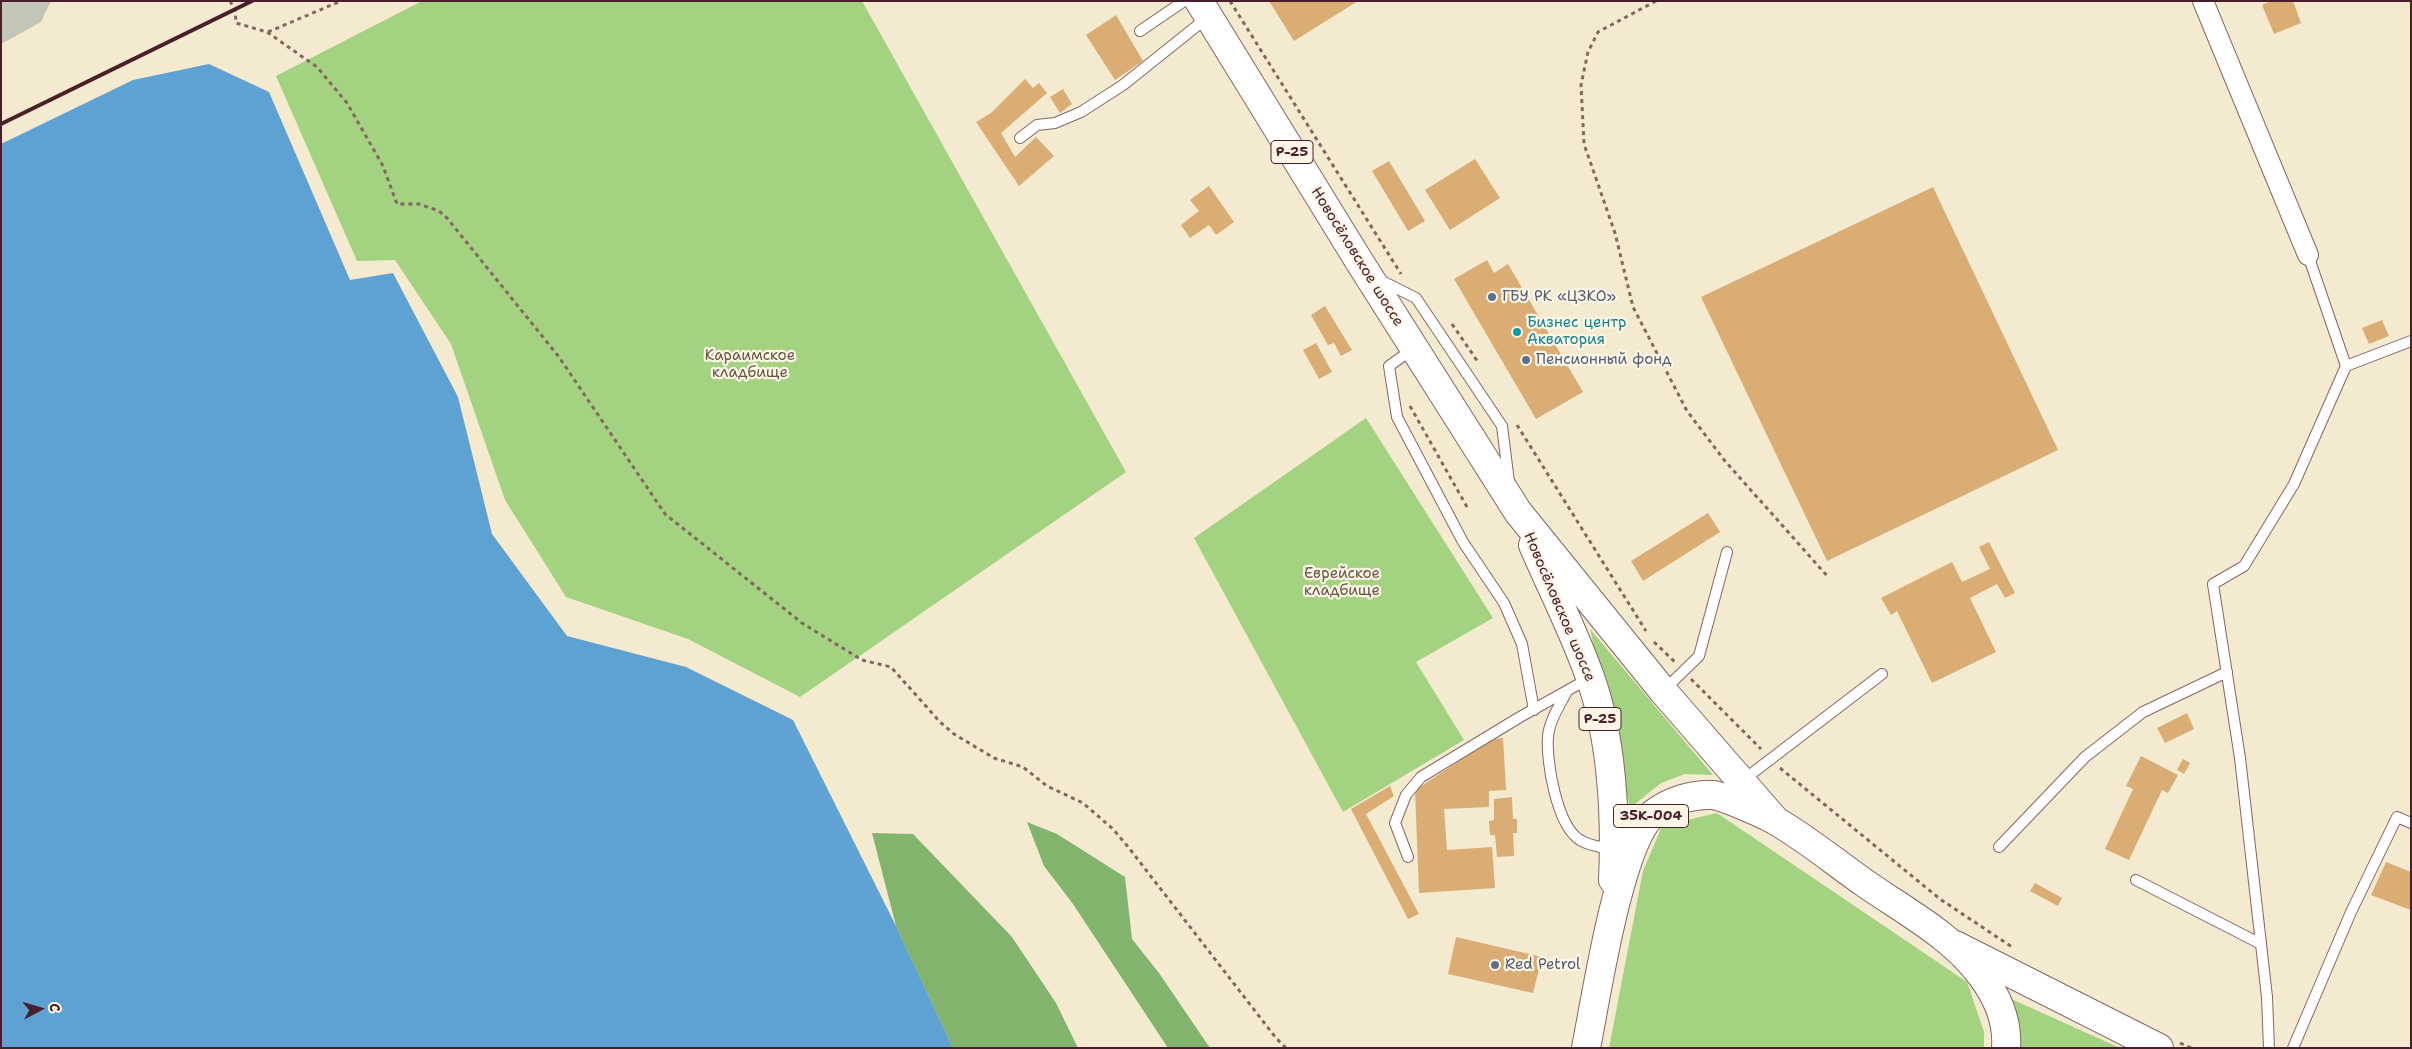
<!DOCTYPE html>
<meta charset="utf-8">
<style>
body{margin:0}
#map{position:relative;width:2412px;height:1049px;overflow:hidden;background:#f4ead0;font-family:"Shantell Sans",sans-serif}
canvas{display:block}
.frame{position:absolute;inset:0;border:2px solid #4a1f2b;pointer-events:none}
.north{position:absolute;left:15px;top:984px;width:50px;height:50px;-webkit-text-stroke:4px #fcf5e5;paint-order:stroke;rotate:84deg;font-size:14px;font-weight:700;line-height:20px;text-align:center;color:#4a1f2b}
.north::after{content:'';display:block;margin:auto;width:18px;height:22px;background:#4a1f2b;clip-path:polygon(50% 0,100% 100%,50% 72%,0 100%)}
</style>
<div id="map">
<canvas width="2412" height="1049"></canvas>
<div class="frame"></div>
<div class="north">С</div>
</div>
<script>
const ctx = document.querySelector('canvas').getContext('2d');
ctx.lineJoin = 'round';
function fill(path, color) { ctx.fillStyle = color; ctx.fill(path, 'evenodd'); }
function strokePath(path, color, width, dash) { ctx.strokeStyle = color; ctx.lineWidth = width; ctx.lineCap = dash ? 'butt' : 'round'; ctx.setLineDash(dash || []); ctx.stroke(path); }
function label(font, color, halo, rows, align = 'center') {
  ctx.font = font + ' "Shantell Sans",sans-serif'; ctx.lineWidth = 4.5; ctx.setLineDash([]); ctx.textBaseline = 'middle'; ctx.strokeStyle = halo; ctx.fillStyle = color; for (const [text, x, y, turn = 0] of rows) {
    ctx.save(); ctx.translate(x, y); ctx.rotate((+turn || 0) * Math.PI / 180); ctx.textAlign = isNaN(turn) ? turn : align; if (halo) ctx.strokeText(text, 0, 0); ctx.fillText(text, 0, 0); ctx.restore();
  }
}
fill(new Path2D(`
 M1,1H51L41,22L1,44Z`), '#c2c6b9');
fill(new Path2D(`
 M422,1H862L1126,472L800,697L688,639L566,597L505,500L451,344L395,260L357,261L276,76Z
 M1366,418L1493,618L1416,662L1464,740L1343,812L1194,538Z
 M1590,629L1713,775L1685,774L1661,783L1630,808Z
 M1717,813L1967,982L1984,1032V1048H1609L1643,871L1662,826Z
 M2007,997L2120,1048H2018L2020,1038Z`), '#a3d280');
fill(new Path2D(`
 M1027,822L1057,834L1125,877L1132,939L1159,973L1210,1048H1168L1073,904L1044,866Z
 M872,833L913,834L1012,937L1056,1003L1078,1048H953L896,926Z`), '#82b46e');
fill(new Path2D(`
 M209,64L269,92L350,280L393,273L458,397L492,534L567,636L686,667L793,720L896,926L953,1048H1V144L133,80Z`), '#5da2d2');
fill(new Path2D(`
 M1269,1H1358L1294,41Z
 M2271,1H2293L2301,23L2274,34L2262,5Z
 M1116,15L1143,61L1115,80L1086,35Z
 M1025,79L1033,88L1039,83L1047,93L1001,133L1015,157L1036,137L1054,156L1019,186L976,122L991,113Z
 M1063,89L1072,104L1060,113L1050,97Z
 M1475,159L1500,198L1450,230L1425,190Z
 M1389,161L1425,221L1408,231L1372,171Z
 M1209,186L1234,222L1216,235L1209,225L1190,238L1181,225L1199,211L1190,200Z
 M1933,187L2058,450L1827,561L1701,297Z
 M1487,260L1494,273L1508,264L1583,392L1536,419L1454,279Z
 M1325,306L1352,350L1341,356L1334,343L1328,345L1311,315Z
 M2382,320L2389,336L2369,344L2362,328Z
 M1316,343L1332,372L1319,379L1303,350Z
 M1708,513L1720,532L1643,581L1631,561Z
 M1989,542L2015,593L2005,598L1997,584L1970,598L1996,652L1932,683L1897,611L1891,615L1881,598L1952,562L1962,582L1990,569L1979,547Z
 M2187,713L2194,729L2165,743L2157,728Z
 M1503,738L1506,790L1489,791V807L1444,809L1447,850L1492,847L1495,888L1419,893L1415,790L1493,739Z
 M2141,756L2178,775L2168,793L2162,790L2129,860L2105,849L2133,789L2126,786Z
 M2183,759L2190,763L2184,774L2177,770Z
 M1390,786L1394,796L1366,814L1419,914L1408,919L1351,809Z
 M1512,797L1513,819H1517V833H1513L1514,856L1497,857L1495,835H1490L1489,821L1494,820V799Z
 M2386,862L2411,872V910L2371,895Z
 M2035,883L2062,898L2058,906L2030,891Z
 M1456,937L1542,957L1533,993L1448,974Z`), '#daad74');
const service = new Path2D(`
 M1140,31L1184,1
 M1020,138L1037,125L1055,123L1081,112L1123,85L1208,17
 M1378,279L1416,298L1502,426L1509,482
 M1413,349L1389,366L1397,417L1463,542L1504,603L1522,644L1534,710
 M2346,366L2411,341
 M1664,690L1699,656L1727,552
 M1567,691C1560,705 1549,721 1548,737C1546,762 1557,826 1580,840C1589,846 1603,847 1613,850
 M1742,781L1882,674
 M1999,847L2085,757L2143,712L2227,672
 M1408,857L1395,823L1406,795L1421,777L1520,717L1588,679
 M2136,880L2261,944
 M2269,1048L2267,997L2240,758L2213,584L2244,566L2294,484L2346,366L2308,255
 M2293,1048L2351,912L2397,817L2411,823`);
const minor = new Path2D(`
 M2203,1L2308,255`);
const secondary = new Path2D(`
 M1955,945L2159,1048`);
const primary = new Path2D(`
 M1199,1L1359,261L1518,512L1663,691L1775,820
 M1533,545C1552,589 1574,632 1590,677C1612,738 1616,816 1613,880
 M1586,1048C1596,998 1619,843 1653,814C1669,801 1692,794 1713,795C1723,796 1766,815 1776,821C1807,839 1836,863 1866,884C1905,911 1952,936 1981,975C1997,996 2008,1021 2006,1048`);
strokePath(service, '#866665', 12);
strokePath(minor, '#866665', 22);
strokePath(secondary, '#866665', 30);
strokePath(primary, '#866665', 30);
strokePath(new Path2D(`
 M230,1L235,10L236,23L267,32L317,67L347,103L383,166L397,204H419L439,211L447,218L559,357L665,514L802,623L862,660L891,667L940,722L954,734L994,758L1023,767L1047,786L1083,803L1113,829L1129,848L1276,1038L1286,1048
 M1230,1L1401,274
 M1656,1L1598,32L1588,52L1581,85L1584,144L1615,233L1633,307L1687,411L1725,461L1829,578
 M268,32L341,1
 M1452,324L1478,362
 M1410,406L1467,507
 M1517,425L1646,631
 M1654,642L1675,662
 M1691,679L1761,749
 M1780,768L1940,899L2012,947
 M2180,1043L2191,1048`), '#866665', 3, [4, 4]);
strokePath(service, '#fff', 10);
strokePath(minor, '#fff', 20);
strokePath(secondary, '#fff', 28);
strokePath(primary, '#fff', 28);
strokePath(new Path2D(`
 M1,124L252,1`), '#4a1f2b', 4);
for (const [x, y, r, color] of [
 [1492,297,5,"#5c6f8a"],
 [1517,332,5,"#0f9aa8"],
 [1526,360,5,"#5c6f8a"],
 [1495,965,5,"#5c6f8a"]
]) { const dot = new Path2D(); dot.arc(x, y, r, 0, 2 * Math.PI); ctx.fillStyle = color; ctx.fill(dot); strokePath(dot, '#fcf5e5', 2); }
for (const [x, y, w] of [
 [1292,152,42],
 [1600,719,42],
 [1651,816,75]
]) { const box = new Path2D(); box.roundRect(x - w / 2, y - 11.5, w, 23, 4); ctx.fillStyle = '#fcf5e5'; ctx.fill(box); strokePath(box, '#4a1f2b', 1); }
label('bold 14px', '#4a1f2b', null, [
 ["Р-25",1292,152],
 ["Р-25",1600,719],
 ["35К-004",1651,816]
]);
label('15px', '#4a1f2b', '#fcf5e5', [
 ["Новосёловское шоссе",1357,257,58],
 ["Новосёловское шоссе",1559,607,67]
]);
label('15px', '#4e5e75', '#fcf5e5', [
 ["ГБУ РК «ЦЗКО»",1502,297],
 ["Пенсионный фонд",1536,360],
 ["Red Petrol",1505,965]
], 'left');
label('15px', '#0d838f', '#fcf5e5', [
 ["Бизнес центр",1527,323],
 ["Акватория",1527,340]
], 'left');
label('15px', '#655544', '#fcf5e5', [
 ["Караимское",750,356],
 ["кладбище",750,373],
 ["Еврейское",1342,574],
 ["кладбище",1342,591]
]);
</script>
